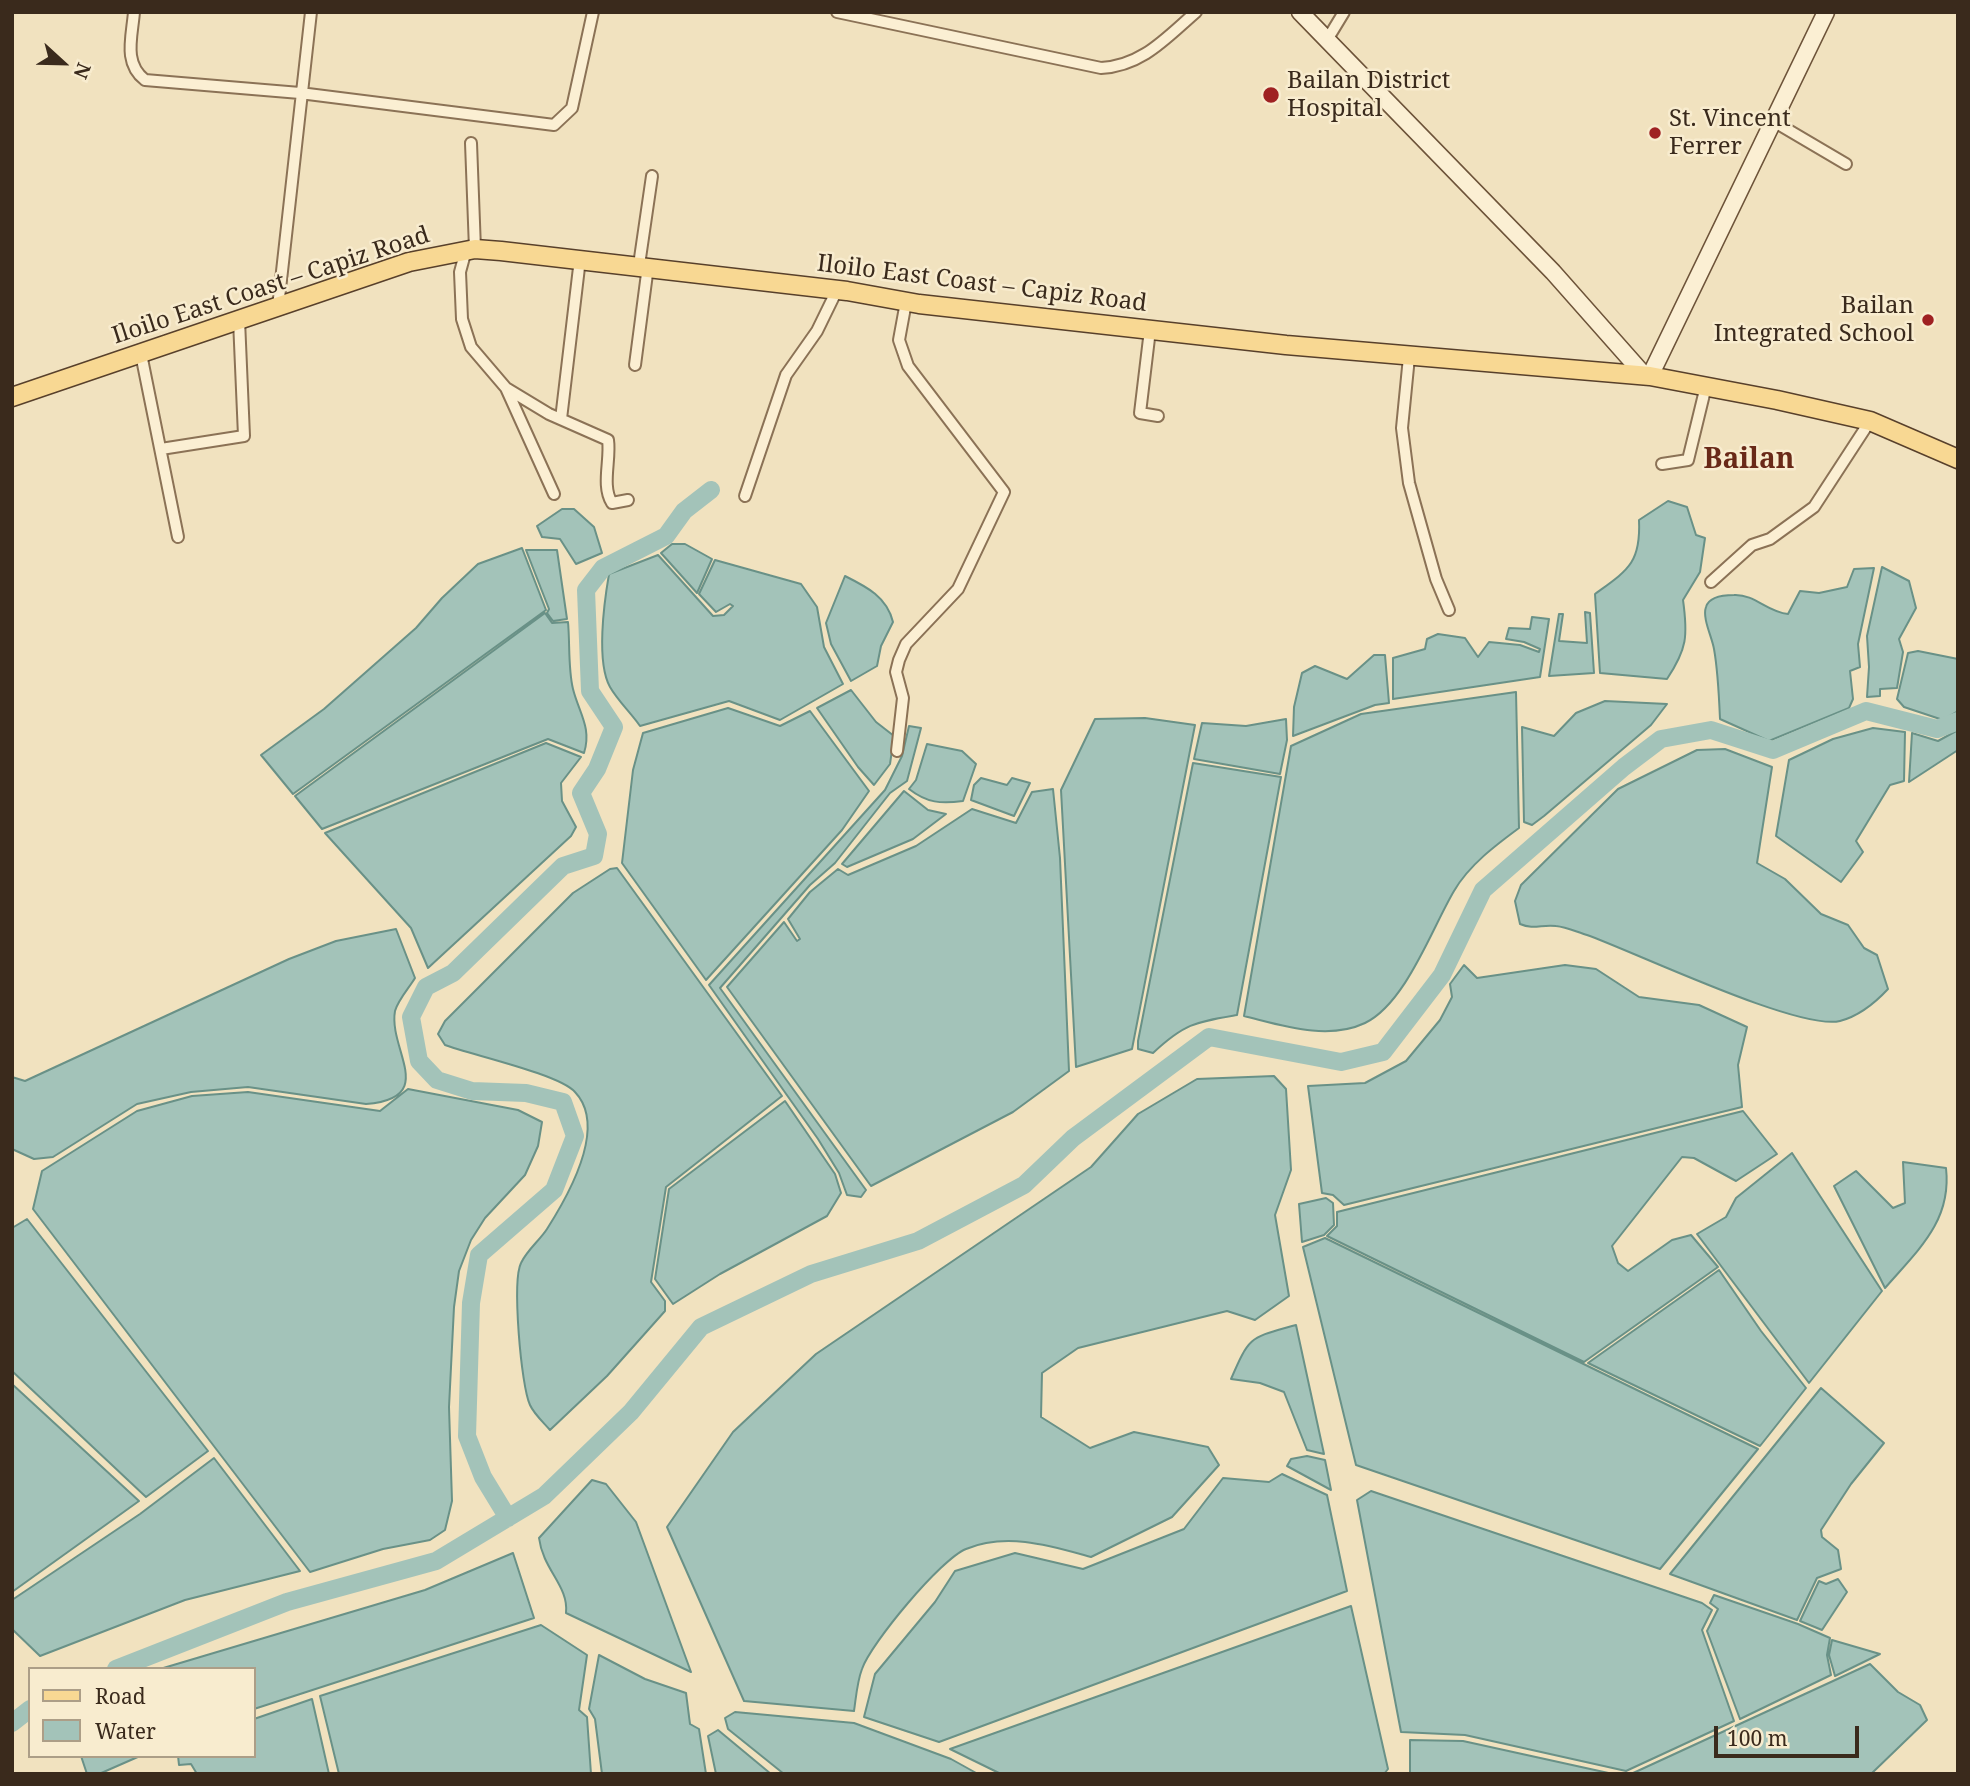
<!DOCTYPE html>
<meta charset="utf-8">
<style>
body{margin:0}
#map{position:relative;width:1970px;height:1786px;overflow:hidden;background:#f1e2bf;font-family:"Noto Serif",serif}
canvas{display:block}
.frame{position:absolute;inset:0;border:14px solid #3a2a1c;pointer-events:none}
.legend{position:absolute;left:28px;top:1667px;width:228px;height:91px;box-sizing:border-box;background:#f8eccf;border:2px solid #ac9e87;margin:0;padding:9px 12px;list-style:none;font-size:21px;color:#3a2a1c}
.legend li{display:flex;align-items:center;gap:14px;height:35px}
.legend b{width:35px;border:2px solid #ac9e87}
.north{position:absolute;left:28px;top:28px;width:70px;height:70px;-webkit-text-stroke:5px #f8eccf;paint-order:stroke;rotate:112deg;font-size:19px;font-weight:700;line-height:28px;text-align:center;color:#3a2a1c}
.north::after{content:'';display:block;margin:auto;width:24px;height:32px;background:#3a2a1c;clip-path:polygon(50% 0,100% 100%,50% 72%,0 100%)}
.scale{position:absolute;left:1714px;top:1726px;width:145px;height:32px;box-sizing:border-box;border:4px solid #3a2a1c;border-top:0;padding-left:9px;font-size:21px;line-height:24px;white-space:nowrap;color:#3a2a1c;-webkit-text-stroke:5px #f8eccf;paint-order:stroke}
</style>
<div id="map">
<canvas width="1970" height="1786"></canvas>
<div class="frame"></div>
<ul class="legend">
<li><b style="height:9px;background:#f8d893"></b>Road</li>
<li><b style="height:19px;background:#a3c3b9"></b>Water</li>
</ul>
<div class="north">N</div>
<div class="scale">100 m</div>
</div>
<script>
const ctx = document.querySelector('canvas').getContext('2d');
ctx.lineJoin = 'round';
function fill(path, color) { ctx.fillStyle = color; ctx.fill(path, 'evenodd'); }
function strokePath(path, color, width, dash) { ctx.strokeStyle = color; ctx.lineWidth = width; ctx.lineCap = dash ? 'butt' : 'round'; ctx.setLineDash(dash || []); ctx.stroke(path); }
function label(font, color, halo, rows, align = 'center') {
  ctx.font = font + ' "Noto Serif",serif'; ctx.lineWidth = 5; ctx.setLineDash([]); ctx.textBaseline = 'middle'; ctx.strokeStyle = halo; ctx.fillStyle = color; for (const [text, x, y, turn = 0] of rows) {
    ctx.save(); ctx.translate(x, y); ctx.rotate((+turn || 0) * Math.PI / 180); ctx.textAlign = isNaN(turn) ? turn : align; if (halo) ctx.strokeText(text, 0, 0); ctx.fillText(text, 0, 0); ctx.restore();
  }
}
const water = new Path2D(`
 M1668,501L1687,507L1696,535L1705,538L1700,572L1683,600C1688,636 1687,649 1667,679L1600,673L1595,594C1628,570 1641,563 1639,520Z
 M562,509H574L594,527L602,553L576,564L560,539L542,537L537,526Z
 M672,544H685L712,559L697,593L661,553Z
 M522,548L546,610L293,794L261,755L324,709L416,628L442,598L478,564Z
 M526,550H557L567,619L553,621L547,613L549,609Z
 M658,555L713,616L724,615L733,606L730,604L716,612L699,594L715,560L801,584L817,607L824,647L843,684L780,720L729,701L640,726C631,713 618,701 610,687C596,662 604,603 609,574Z
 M1882,567L1909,581L1916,608L1899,639L1903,652L1897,688L1880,689V696L1867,697L1869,667L1867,636Z
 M1874,568L1858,644L1860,667L1850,671L1853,699L1849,708L1769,741L1720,719C1719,696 1718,671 1714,649C1712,637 1702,618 1706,607C1709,597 1724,595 1734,595C1755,594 1767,612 1788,614L1800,591L1819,593L1847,587L1854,569Z
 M845,576C867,587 887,597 893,622L881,646L877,666L851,681L831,644L826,623Z
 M1585,612L1590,613L1594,673L1549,676L1559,614H1563L1559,641L1587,643Z
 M545,613L552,623L568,622C570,643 568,669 573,689C579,713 592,728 584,753L548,739L322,829L295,796Z
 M1532,617L1549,619L1540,677L1393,699V658L1425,649L1427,639L1438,634L1465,638L1478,657L1489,642L1520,645L1539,652L1540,649L1524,642L1506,639L1509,628L1530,629Z
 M1918,651L1958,659V711L1943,720L1904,707L1897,699L1908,653Z
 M1374,655H1385L1389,703L1375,705L1293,736L1294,707L1302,673L1315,666L1347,679Z
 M851,690L876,722L894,736L890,764L874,785L858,767L817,708Z
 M1516,692L1519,828C1496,845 1469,865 1454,891C1432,928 1406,1003 1365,1023C1327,1041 1281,1025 1244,1016L1291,746L1361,714Z
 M1605,701L1667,704L1651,725L1544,816L1532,825L1524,822L1522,727L1554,736L1576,713Z
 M728,708L780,726L810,711L869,791L842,830L706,980L622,863L633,770L643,733Z
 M1145,718L1195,725L1132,1049L1076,1067L1061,790L1095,719Z
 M1286,719L1287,740L1280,774L1194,759L1202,723L1246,726Z
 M909,726L921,728L907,781L890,793L835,863L810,885L720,988L866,1190L861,1197L847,1195L839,1173L818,1139L709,985L885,790L902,756Z
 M1873,728L1905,732L1904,781L1890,785L1856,841L1863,852L1841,882L1776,836L1789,760L1833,739Z
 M1958,730V750L1909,782L1912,733L1938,741Z
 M546,743L581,757L561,783L562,801L576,827L571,836L428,968L411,928L325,833Z
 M927,744L962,751L976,764L963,801C941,804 927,803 909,789L916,780Z
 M1725,749L1772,767L1757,863L1785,879L1821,914L1848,925L1864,948L1877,955L1888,989C1875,1003 1859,1016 1840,1021C1799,1031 1635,952 1587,935C1577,932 1566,927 1556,926C1542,924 1534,930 1520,924L1515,901L1521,885L1618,789L1697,750Z
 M1193,763L1281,777L1237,1015C1196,1022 1185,1023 1153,1053L1138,1049V1041Z
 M981,778L1007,785L1012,778L1030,783L1014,816L971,800L974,785Z
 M1053,789L1060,858L1069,1071L1013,1112L871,1186L727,987L784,922L797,941L800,939L788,919L810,892L838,869L848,875L916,846L972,809L1016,823L1032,792Z
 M904,791L928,810L946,814L913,839L847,867L842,864Z
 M617,868L782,1096L666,1187L651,1282L665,1301V1311L607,1376L550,1430C544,1423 534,1414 530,1405C521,1386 512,1281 521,1263C527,1250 540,1240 547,1229C568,1196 608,1127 575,1092C559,1074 472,1055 445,1045L438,1034L445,1021L573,893L610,869Z
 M396,929L415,978C409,988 398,1000 395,1011C388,1050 439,1098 366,1104L248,1087L191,1092L137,1104L53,1157L34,1159L12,1149V1077L25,1081L289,959L336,941Z
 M1464,965L1477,978L1565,965L1596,969L1639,997L1699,1005L1747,1027L1738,1065L1742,1107L1344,1205L1333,1195L1322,1193L1308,1086L1365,1083L1406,1061L1440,1020L1452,997L1450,984Z
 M1274,1076L1286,1089L1291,1170L1275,1215L1289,1296L1255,1320L1227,1311L1078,1348L1042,1373L1041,1417L1090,1448L1134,1432L1208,1447L1219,1465L1172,1517L1091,1557C1051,1546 1007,1532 966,1549C941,1559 871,1643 862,1669C857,1682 856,1698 854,1711L744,1701L667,1527L733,1432L816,1354L1091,1167L1138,1114L1197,1079Z
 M408,1089L518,1110L542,1122L538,1146L525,1175L485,1218L471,1240L459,1271L454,1307L449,1407L452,1501L445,1530L430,1540L383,1549L310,1572L33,1209L42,1171L137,1111L192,1096L248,1092L380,1111Z
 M785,1101L835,1174L841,1193L827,1216L720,1274L673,1304L655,1279L669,1189Z
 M1743,1111L1777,1154L1736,1181L1694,1158L1682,1157L1612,1246L1618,1263L1628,1271L1672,1240L1691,1235L1718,1267L1584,1362L1327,1236L1337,1226V1212Z
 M1792,1153L1882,1291L1809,1383L1697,1234L1726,1217L1736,1198Z
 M1903,1162L1946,1168C1952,1221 1918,1250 1885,1288L1834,1186L1856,1171L1893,1208L1905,1203Z
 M1326,1198L1333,1203L1334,1225L1324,1235L1302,1242L1299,1204Z
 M27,1219L208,1451L146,1497L12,1371V1228Z
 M1325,1238L1758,1449L1660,1569L1356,1465L1303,1247Z
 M1719,1270L1761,1331L1806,1388L1760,1446L1588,1363Z
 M1296,1325L1324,1454L1307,1450L1284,1392L1260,1383L1231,1379C1250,1335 1250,1338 1296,1325Z
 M12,1384L139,1501L12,1592Z
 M1821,1388L1884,1443L1851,1484L1821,1530L1822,1537L1838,1550L1841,1569L1817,1578L1797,1620L1670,1574Z
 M1307,1456L1325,1460L1331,1490L1287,1466L1291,1459Z
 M214,1458L300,1571L185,1600L40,1656L12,1629V1600L140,1514Z
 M1282,1474L1327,1495L1347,1591L939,1742L864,1717L875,1674L935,1602L955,1571L1015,1553L1083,1569L1184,1529L1223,1478L1269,1482Z
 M592,1480L606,1484L636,1522L691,1672L566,1613C569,1586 543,1570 539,1538Z
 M1371,1491L1702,1603L1712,1610L1702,1630L1734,1721L1626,1771L1465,1735L1401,1732L1357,1500Z
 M513,1553L534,1618L254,1709V1669H160L425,1590Z
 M1838,1579L1847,1592L1822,1630L1800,1621L1819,1581L1826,1584Z
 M1714,1595L1798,1624L1830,1638L1827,1655L1831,1675L1740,1719L1707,1631L1718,1609L1710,1603Z
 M1351,1606L1388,1769L1384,1774H1001L950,1749Z
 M541,1625L587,1655L579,1710L587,1717L591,1774H339L320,1696Z
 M1832,1640L1880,1654L1835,1676L1829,1655Z
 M599,1655L645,1679L686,1693L690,1724L699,1729L706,1774H602L595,1719L589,1709Z
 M1870,1664L1898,1692L1920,1705L1927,1720L1871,1774H1631Z
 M312,1699L329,1774H197L191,1764L179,1765L178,1756H254V1719Z
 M735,1712L854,1723L951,1759L978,1774H784L728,1729L725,1718Z
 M718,1730L771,1774H716L708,1736Z
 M1410,1740L1463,1741L1613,1774H1410Z
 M81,1756H140L99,1774H87Z`);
fill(water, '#a3c3b9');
strokePath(water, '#699187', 2);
strokePath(new Path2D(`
 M508,1518L483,1477L467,1436L471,1303L479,1255L554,1190L575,1136L563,1102L526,1093L472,1091L437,1080L419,1061L411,1017L426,987L453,973L563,866L594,856L598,834L581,793L597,769L614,727L590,691L586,590L603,568L666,536L684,511L711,490
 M116,1669L287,1602L436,1561L544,1496L631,1412L701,1327L811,1274L918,1241L1024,1185L1073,1138L1209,1037L1341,1062L1383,1052L1442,975L1483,890L1624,767L1661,739L1711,730L1773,750L1866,711L1937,729L1958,721
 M12,1723L30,1709`), '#a3c3b9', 18);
const minor = new Path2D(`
 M134,12C132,37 123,63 145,80L300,93L554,125L572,108L593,12
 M837,12L1101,68C1142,66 1166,38 1196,12
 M1327,40L1344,12
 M1773,121L1846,164
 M471,143L475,249
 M466,250L460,272L462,319L471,347L506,388L554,494
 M639,265L652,176
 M278,307L311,12
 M1150,330L1140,413L1158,416
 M141,354L178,537
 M1409,357L1402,428L1409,483L1436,579L1449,610
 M635,365L648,266
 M506,388L549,414L608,440C611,459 601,486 612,503L628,500
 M561,419L580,259
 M161,449L244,436L239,320
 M1662,464L1688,460L1706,386
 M745,496L786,375L817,331L837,290
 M1711,582L1752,545L1770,539L1814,507L1870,421
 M897,751L903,698L896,672L899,660L906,644L958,589L1004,492L908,366L899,340L906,302`);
const secondary = new Path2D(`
 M1300,12L1553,272L1645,376
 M1650,376L1826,12`);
const primary = new Path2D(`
 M12,397L409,262L475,249L501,251L847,291L919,304L1286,345L1650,376L1777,400L1870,421L1958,459`);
strokePath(minor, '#8b7256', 14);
strokePath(secondary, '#6d5339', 19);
strokePath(primary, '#58402b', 21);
strokePath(minor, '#fbefd3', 10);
strokePath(secondary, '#fbefd3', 16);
strokePath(primary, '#f8d893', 18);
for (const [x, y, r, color] of [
 [1271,95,9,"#9f2122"],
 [1655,133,7,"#9f2122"],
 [1928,320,7,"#9f2122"]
]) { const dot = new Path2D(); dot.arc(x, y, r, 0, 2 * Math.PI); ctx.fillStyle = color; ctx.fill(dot); strokePath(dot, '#f8eccf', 2.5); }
label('24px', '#3a2a1c', '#f8eccf', [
 ["Bailan District",1287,81],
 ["Hospital",1287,109],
 ["St. Vincent",1669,119],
 ["Ferrer",1669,147],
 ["Bailan",1914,306,"right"],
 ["Integrated School",1914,334,"right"]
], 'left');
label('24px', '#3a2a1c', '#f8eccf', [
 ["Iloilo East Coast – Capiz Road",982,284,7],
 ["Iloilo East Coast – Capiz Road",271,286,-18]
]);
label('bold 28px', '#692918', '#f8eccf', [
 ["Bailan",1749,460]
]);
</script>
